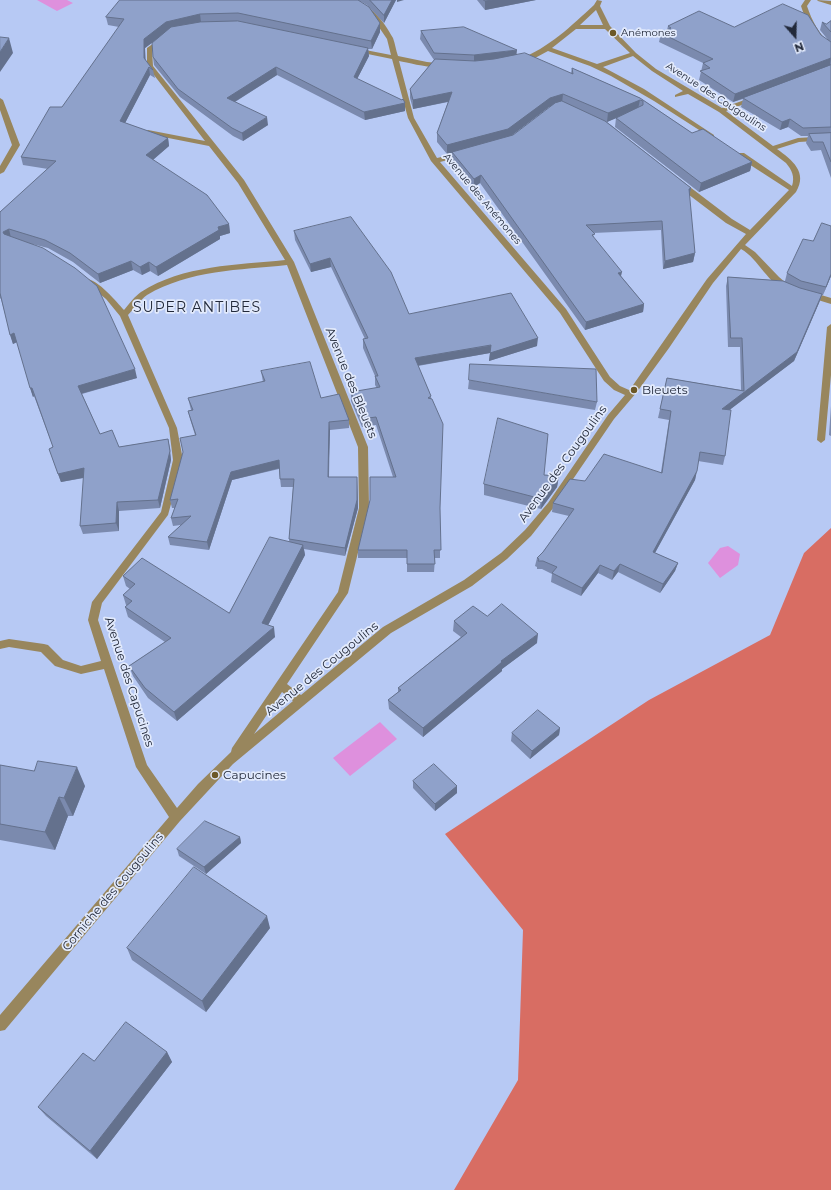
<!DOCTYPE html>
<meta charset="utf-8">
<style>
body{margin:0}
#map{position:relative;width:831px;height:1190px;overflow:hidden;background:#b7c9f4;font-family:Montserrat,sans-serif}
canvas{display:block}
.north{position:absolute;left:775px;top:16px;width:40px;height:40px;-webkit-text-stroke:3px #e2eafc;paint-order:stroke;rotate:160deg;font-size:11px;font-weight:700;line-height:16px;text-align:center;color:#22293a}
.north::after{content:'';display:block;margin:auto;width:14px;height:18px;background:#22293a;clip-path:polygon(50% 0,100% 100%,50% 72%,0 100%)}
</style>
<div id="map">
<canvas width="831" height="1190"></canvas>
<div class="north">N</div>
</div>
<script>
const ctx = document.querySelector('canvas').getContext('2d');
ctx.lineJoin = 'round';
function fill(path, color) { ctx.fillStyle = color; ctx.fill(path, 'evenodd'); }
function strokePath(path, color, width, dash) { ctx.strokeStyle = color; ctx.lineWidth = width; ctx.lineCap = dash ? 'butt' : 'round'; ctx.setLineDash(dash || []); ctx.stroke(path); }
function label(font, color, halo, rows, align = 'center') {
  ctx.font = font + ' Montserrat,sans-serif'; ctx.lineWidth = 3.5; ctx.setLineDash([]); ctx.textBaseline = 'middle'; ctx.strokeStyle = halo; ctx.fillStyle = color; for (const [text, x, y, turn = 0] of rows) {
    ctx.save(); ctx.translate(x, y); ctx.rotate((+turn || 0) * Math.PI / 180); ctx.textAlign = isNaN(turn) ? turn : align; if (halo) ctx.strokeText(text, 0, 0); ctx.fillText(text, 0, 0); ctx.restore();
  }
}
fill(new Path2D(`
 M831,528V1190H454L518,1080L523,930L445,834L649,700L770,635L804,553Z`), '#d86d63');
fill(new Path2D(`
 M37,0H67L73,3L57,11Z
 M728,546L740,554L738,565L720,578L708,563L720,548Z
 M380,722L397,739L350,776L333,758Z`), '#de90dd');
fill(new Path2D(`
 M349,0C369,0 384,22 393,38C395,43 396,51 398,56L427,62L446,64L447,65C439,71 410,63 399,61L414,118L437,158L467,151V155L440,162L566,309L610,377L620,386L629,390L631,388L707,279L746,234L726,223L676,185V181H682L732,219L750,230L789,190L738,157V153H744L792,186C795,177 792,170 786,163L719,112L688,94L675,97V95L683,91L652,71L633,56L603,67L644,89L714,135V137H710L654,101L611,76L590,66L548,51L535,58L519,61V59C549,48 571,26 594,5L597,0L602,1L600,6L610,26L636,53L656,69L722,108L753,97H757V99L726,111L773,146L798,138L831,136V140L799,142L777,149C792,160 808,172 796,192L745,245L755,252L779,277L793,289L789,292C768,285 759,259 741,249L713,283L669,348L637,392L614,419L554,507L531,536L507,559L472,586L391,633L233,764L180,821L5,1030L0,1031V1015L169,817L136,767L104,669L81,674L55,666L41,652L9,647L0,649V641L9,639L44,644L48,645L63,660L81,666L101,661L88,620L92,602L161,512L173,460L169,428L120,316L106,299L84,281L85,279C96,277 117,302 124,310C129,304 135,296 141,292C183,265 237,265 285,260L238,183L209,146L148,134L144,132L148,130L205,141L147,66V48L161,38L166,39L152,50L153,66L244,180L294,262L368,447L369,508L348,593L287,684L301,695L383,627L464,580L501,553L525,530L548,503L608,415L625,395L614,390L604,381L560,313L431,161L408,118L392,59L353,51L352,50L355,48L391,55L387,39L370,14ZM596,10L603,25H580ZM576,29H605L630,53L597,64L552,48ZM287,265L358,447L359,508L338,592L232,748L231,752L198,784L177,808L147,765L98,620L102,603L168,515L183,460L177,428L128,315C134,309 140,300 147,295C189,270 240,270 287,265ZM282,692L293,701L254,734Z
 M805,0H811L807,6C812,21 819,34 831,45V50C815,44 806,21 801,6Z
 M817,0L831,1V5L818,1Z
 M0,98L3,100L20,145L4,172L0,174V166L12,145L0,110Z
 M808,291L831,298V304L805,296V292Z
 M831,324V375L825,440L821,443L817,440L827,327Z`), '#98865d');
fill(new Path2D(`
 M120,0H396L384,23L367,5L360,1L380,23V32L372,49H368L369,56L357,79L405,103V111L365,120L277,75L235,102L268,125L243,141L233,136L180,97L154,65L153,57L162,35L145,48V59L153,70L155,78L150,75L125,123L168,138L169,146L153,160L229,224L230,233L220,236V239L158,276L150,271L142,275L133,270L100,283L73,262L48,248L32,244L137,378L82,394L100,434L119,447L168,439L170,448L171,460L160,508L119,511V531L83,534L80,526L84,478L61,482L49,449L53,447L34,396L33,397L17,342L13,344L1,299L0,298V212L48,169L23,165L21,157L62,107L119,27L108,25L106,17Z
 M477,0H536L485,10Z
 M831,21V178L821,150L811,151L806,143L808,136H801L788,127L780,130L741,107L743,99L733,102L699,80L703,63L659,42L661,33L667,30L668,26L734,27L821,35L829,41L820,30L822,22L826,24Z
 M421,31L517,55L571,73L572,68L640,98L692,133L752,162L750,171L699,192L615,127L616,118L607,122L691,188L689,196L695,253L693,262L663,269L661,230L593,233L594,239L621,276L644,304L643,312L585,330L480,183L474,187L452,160V153L447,154L437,142V133L448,102L413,109L410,98V89L434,60L420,39ZM552,106L513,135L511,136L549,107Z
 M294,231L409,314L537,346L489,361L490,353L418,366L431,396L440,510V558H435L434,572H407V558H358V550L393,477L376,425L362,427L351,401V392L377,388L375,385V376L363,348V339H365L331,267L311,272L295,240Z
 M787,273L831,276L823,295H822L819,303L794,361L729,410L725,456L723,465L698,461L695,480L655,553L678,563L675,571L660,593L618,572L612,580L598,573L581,596L551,582L552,574L542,569H537V567L535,566L537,558L543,552L569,516L552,512L553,503L585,481L661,472L669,420L658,418L667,378L741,390L740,347H728L726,286L728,277L785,281Z
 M261,371L321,398L349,420V428L330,430L329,477H357L358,508L345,556L304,549L305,555L268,625L275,637L177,721L148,698L133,676L129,666L165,642L128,617L125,607L127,605H126L123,595L130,589L126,586L123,576L229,613L289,542L293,487H281L279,469L232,480L209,550L170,545L168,537L181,525L173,526L171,518L175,508H172L170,500L195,435L190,419L188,411L191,410L188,398L263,382Z
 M469,380L597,402L595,410L468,389Z
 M831,406V436L829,435Z
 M544,475L559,476L557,487L541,509L484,495V484Z
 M487,616L537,643L502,669V671L423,737L389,709L388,700L398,692V688L461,637L453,631L454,621Z
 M560,728L559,735L530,759L511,741L512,733Z
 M0,765L85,786L73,816H68L55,850L0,840Z
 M413,781L457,786V793L435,811L413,788Z
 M240,837L241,843L206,874L179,856L177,849Z
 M270,928L206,1012L132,960L127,948Z
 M167,1052L172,1062L97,1159L46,1116L38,1107L94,1061Z`), '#7b8aae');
fill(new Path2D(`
 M392,0H396L384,23V15Z
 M397,0H404L397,2Z
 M493,0H536L485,10V1Z
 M200,14L201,22L168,31L145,48L146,66L144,58V39L166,22Z
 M380,23V32L372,49L371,41Z
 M9,38L13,53L0,72V52Z
 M368,48L369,56L354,85V77Z
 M517,50L516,59L474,63V55Z
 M831,58L830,66L733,102L735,94Z
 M149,67L150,75L122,129L120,121Z
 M276,67L277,75L228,106L227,98Z
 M452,92L451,101L413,109V100Z
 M563,94L562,103L549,107L507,139L447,154V145L550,98Z
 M640,100L638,109L607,122L608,113Z
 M405,103V111L365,120L364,112Z
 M267,117L268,125L243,141L242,133Z
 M790,119L788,127L780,130L782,122Z
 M168,138L169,146L148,164L146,155Z
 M752,162L750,171L699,192L701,183Z
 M481,175L480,183L474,187V179Z
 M691,188L689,196V189Z
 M229,224L230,233L220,236V239L158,276L156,267L218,227Z
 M9,229L11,238L6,241L3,232Z
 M695,253L693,262L663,269L665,261Z
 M330,258L331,267L311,272L310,264Z
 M131,261L133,270L100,283L98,274Z
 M149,262L150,271L142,275L140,267Z
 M622,272L620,280L618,273Z
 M831,274V276L823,295L826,287Z
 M822,294L819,303L794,361L719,418L722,409L797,352Z
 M644,304L643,312L585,330L586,322Z
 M14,333L17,342L13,344L10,335Z
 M538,338L537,346L489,361L490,353L415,366V358Z
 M135,369L137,378L80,394L78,386Z
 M30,388H32L34,396L33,397Z
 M329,422L330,430L328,486V477Z
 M168,439L171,460L160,508L158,500Z
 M279,460L280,468L232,480L209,550L207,542L231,472Z
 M84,468L87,477L61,482L58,474Z
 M697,471L695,480L651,560L653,552Z
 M559,476L557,487L541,509L542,499Z
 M357,477L358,508L345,556V548Z
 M117,502L119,511V531L116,523Z
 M303,545L305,555L264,633L262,623Z
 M678,563L675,571L660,593L663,584Z
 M620,564L618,572L612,580L614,571Z
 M600,565L598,573L581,596L582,588Z
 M274,627L275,637L177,721L174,712Z
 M538,634L537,643L502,669V671L423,737V728L501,661Z
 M560,728L559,735L530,759L532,751Z
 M77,767L85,786L73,816L64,798Z
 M457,786V793L435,811V804Z
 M59,797L68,816L55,850L45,832Z
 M240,837L241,843L206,874L204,867Z
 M267,916L270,928L206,1012L202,1001Z
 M167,1052L172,1062L97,1159L90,1151Z`), '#64718d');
const building = new Path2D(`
 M120,0H358L369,7L380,23L371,41L238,13L200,14L166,22L144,39V58L153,70L149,67L120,121L168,138L146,155L207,195L229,224L218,227L219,230L156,267L149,262L140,267L131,261L98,274L70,253L45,240L9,229L3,232L4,234L43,248L75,268L97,286L135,369L78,386L100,434L112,430L119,447L168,439L170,451L158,500L117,502L116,523L80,526L84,468L58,474L49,449L53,447L32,388H30L14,333L10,335L0,293V212L56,161L21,157L50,107H62L124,19L106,17Z
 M370,0H392L384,15Z
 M484,0H493L485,1Z
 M783,4L808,15L821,35L831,42V58L735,94L700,71L710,68L703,63L713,59L661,33L671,28L668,26L699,11L734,27Z
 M238,21L368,48L354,77L402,100L403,99L405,103L364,112L276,67L227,98L267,117L242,133L232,128L178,89L153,57L152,43L171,27L200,22Z
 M831,21V32L822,22L826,24Z
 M464,27L517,50L474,55L434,53L421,31Z
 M0,37L9,38L0,52Z
 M525,53L573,74L572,68L640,98L692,133L703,129L752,162L701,183L616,118L643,105V101L640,100L608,113L563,94L550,98L508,129L447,145L437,133L452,92L413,100L410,89L435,59L475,61L494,59Z
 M831,65V127L803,128L790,119L782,122L743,98Z
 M562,101L605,121L691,188L689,189L695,253L665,261L662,221L586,225L595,234L592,235L622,272L618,273L644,304L586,322L481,175L474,179L452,152L513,135L555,103Z
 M831,133V162L823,142H813L809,134Z
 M351,217L391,272L409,314L511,293L538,338L490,353L491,345L415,358L431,396L428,398L432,399L443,424L440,508L441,550H434L435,564H407V550H358L370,500V477H396L376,417L361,419L351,392L380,387L375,376H378L363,339L368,338L330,258L310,264L294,231Z
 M822,223L831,226V274L826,287L801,281L787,273L803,239L813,241Z
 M728,277L783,281L800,288L822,294L797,352L722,409L731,410L725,456L700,452L697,471L653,552L678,563L663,584L620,564L614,571L600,565L582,588L552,573L557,567L543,561H538L539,559L537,558L543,552L574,509L553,503L570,479L585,481L604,454L662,473L671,411L660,409L667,378L744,391L742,338H731Z
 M310,362L321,398L339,394L349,420L329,422L328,477H357V500L345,548L289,539L294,479H280L279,460L231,472L207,542L168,537L191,516L171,518L178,499L170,500L183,452L180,438L196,435L188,411L193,410L188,398L265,381L261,371Z
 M470,364L596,369L597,402L469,380Z
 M498,418L548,434L544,475L559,476L542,499L484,484Z
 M270,537L303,545L262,623L274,627L174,712L145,688L129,666L171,638L125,607L132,601L123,595L135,584L123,576L142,558L229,613Z
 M502,604L538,634L501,661L502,662L423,728L388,700L401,690L398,688L467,633L454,621L473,606L487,616Z
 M538,710L560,728L532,751L512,733Z
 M38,761L77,767L64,798L59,797L45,832L0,824V765L34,771Z
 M434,764L457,786L435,804L413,781Z
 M205,821L240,837L204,867L177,849Z
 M194,867L267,916L202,1001L127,948Z
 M126,1022L167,1052L90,1151L38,1107L83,1053L94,1061Z`);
fill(building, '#8fa1ca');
strokePath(building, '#64718d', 1);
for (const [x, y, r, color] of [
 [613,33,4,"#6c5827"],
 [634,390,4,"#6c5827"],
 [215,775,4,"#6c5827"]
]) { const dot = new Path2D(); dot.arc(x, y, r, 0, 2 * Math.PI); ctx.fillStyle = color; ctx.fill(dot); strokePath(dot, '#e2eafc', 1.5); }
label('10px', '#22293a', '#e2eafc', [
 ["Anémones",621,33]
], 'left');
label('10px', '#22293a', '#e2eafc', [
 ["Avenue des Cougoulins",716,97,33],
 ["Avenue des Anémones",482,199,50]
]);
label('12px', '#22293a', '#e2eafc', [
 ["Avenue des Bleuets",351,383,68],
 ["Avenue des Cougoulins",563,464,-54],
 ["Avenue des Cougoulins",322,669,-39],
 ["Avenue des Capucines",129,682,72],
 ["Corniche des Cougoulins",113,892,-50]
]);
label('12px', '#22293a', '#e2eafc', [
 ["Bleuets",642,390],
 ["Capucines",223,775]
], 'left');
ctx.letterSpacing = '1px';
label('14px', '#22293a', '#e2eafc', [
 ["SUPER ANTIBES",197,308]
]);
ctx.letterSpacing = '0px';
</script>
